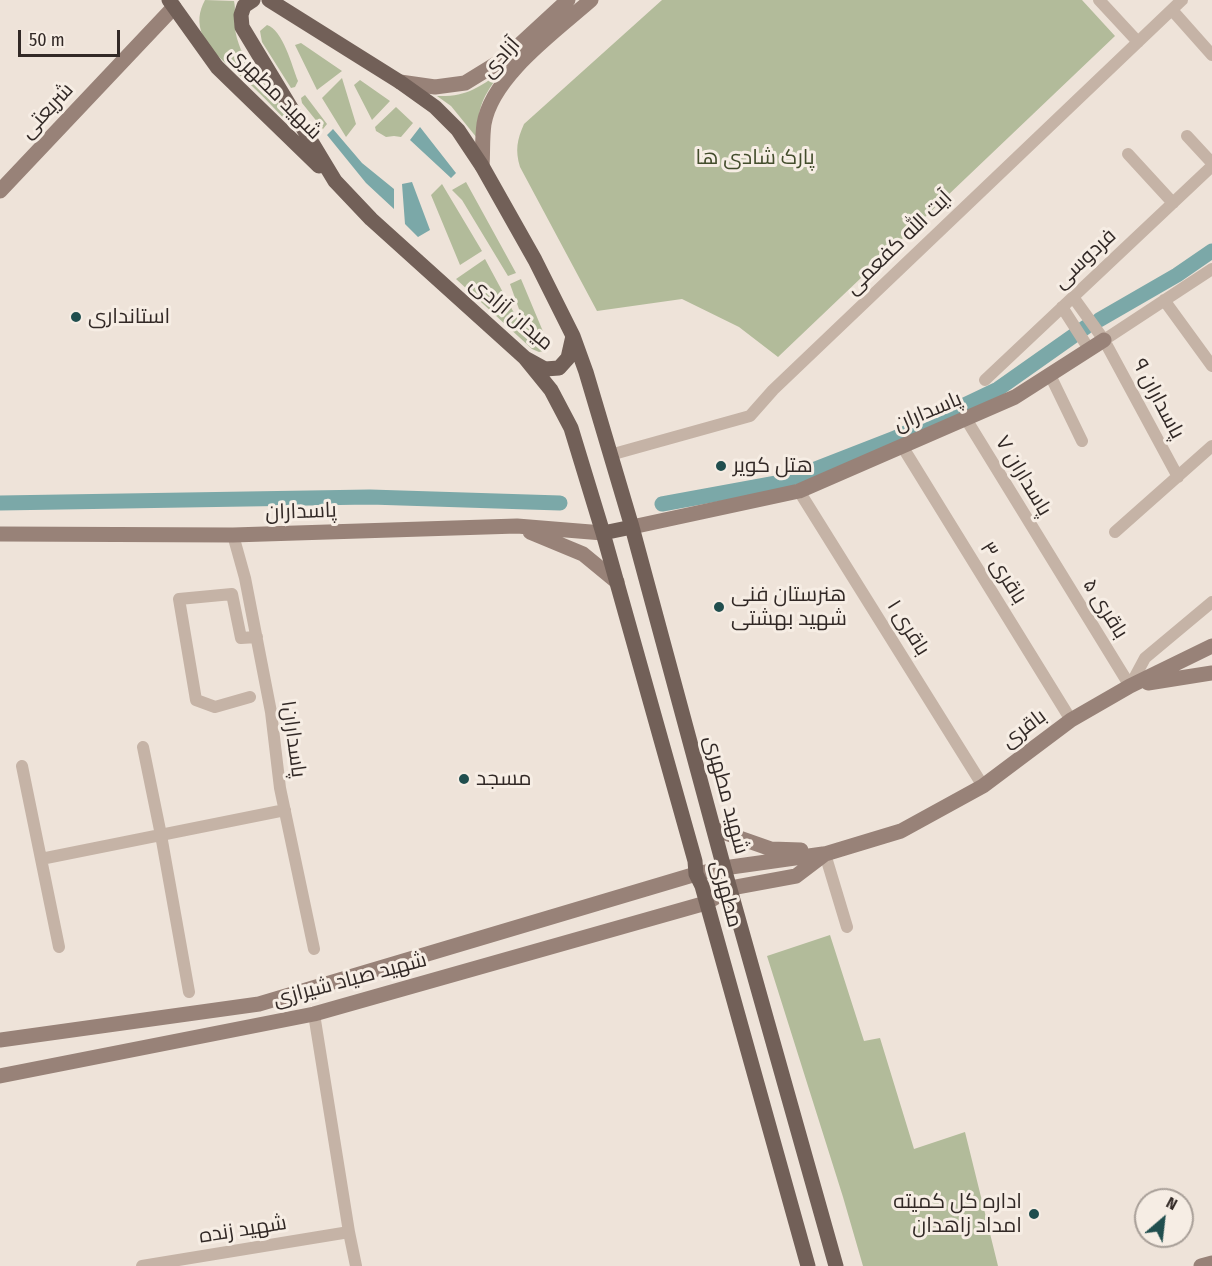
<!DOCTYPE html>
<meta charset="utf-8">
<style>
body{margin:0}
#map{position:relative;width:1212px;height:1266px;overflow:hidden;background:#eee3d9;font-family:"Fira Sans Condensed",sans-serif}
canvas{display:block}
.north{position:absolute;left:1134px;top:1188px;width:60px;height:60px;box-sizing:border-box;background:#f6ede4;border:2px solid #a89f98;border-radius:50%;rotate:28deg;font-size:16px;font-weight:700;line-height:24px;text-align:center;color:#322926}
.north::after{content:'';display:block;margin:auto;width:21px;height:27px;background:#204e4e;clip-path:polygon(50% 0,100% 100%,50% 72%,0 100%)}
.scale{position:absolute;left:18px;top:30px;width:102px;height:27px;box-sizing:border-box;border:3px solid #322926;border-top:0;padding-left:8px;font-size:18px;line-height:21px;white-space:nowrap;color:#322926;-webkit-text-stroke:4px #f6ede4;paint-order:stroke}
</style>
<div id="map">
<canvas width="1212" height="1266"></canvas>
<div class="north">N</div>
<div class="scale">50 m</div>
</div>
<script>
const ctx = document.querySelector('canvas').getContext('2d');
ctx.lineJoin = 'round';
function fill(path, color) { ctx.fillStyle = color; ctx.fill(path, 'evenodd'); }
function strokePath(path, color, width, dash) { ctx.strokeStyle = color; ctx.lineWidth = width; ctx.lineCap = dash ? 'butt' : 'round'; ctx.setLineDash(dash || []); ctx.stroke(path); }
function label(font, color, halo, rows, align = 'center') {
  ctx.font = font + ' "Fira Sans Condensed",Cairo,sans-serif'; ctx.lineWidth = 6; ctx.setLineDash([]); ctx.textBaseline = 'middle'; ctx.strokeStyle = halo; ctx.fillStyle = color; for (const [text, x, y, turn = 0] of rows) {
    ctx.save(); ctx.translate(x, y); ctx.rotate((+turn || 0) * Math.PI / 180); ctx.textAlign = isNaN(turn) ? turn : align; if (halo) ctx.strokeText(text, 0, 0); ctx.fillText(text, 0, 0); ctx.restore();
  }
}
fill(new Path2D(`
 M205,0L234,1C236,10 234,17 235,26C235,34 238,42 241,50L302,137C285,120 269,102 252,86C236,71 213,56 203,36C197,23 199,11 205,0Z
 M662,0H1082L1115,36L778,357L739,327L682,299L597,311L520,167C515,150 517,140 524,124Z
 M267,25C283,30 292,66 298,81L295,87L291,88L262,42L260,31Z
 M301,43L342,71L317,90L295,45Z
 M501,72C482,98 478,106 477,138L451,106L437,96C466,97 478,88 501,72Z
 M342,78L356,124L346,137L322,98Z
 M360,80L390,101L372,120L354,85Z
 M305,95L327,124L323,129L302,103L301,98Z
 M396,107L413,123L401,137L394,136L386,137L376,131L375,127Z
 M466,182L516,273L508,276L462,200L452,190Z
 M442,184L482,251L460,265L431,195Z
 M485,259L520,324L524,323L510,284L521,279L547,341L544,351L539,352L532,349L456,279Z
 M830,935L864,1041L880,1038L914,1149L965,1132L998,1266H863L843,1197L767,956Z`), '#b2bb9a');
fill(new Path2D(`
 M420,127L456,173L451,178L410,140Z
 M333,129L362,163L394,189V209L366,183L327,135Z
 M412,182L430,230L418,237L405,224L402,184Z`), '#7ba8a8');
strokePath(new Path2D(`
 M1099,320L1177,275L1212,251
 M0,503L370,497L560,503
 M662,504L782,482L895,438L998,389L1086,327`), '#7ba8a8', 15);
strokePath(new Path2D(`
 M1099,0L1138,42
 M1172,10L1212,55
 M1187,136L1212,163
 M1128,154L1173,203
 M1073,297L1104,340L1178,477
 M1164,300L1212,366
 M1062,307L1089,349
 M1104,340L1212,269
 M1050,375L1082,441
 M985,380L1212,166
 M966,419L1130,686L1145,658L1212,602
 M902,446L1071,720
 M610,455L750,416L773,390L1182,0
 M799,491L983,786
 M1115,532L1212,446
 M233,535L245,578L271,712L280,788L314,949
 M250,697L215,707L196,700L179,599L232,594L241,638L257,637
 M143,747L161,835L189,992
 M22,766L59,947
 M825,854L847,927
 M41,859L285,810
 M314,1014L349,1232L356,1266
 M142,1266L349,1232`), '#c5b3a6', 12);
strokePath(new Path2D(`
 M400,82L435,87L465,83L504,59L568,0
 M482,166C483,152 482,138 484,124C492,76 556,31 591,0
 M0,191L174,7
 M632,527L799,491L1015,397L1104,340
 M530,532L583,554L617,582
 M0,534L233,535L517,526L603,533
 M1148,683L1212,673
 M714,829L771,849L801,850
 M0,1040L259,1004L696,874L724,868L823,854
 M0,1076L314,1014L706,903L731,888L796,876L825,854L901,831L983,786L1071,720L1130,686L1212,646
 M1201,1266L1212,1263`), '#988278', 15);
strokePath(new Path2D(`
 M169,0L217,67L319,166
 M253,0L244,6L241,15L242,27L335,181L371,219L525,358L545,369L559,368L568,358L573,336
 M269,0L400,82L435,107L458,130L482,166L535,260L573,336L586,372L632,527L724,868L836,1266
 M525,358L551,390L571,428L603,533L695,861L696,874L702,886L808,1266
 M603,533L632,527`), '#726058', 15);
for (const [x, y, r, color] of [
 [76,317,6,"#204e4e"],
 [721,466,6,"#204e4e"],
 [719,607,6,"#204e4e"],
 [464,779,6,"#204e4e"],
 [1034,1214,6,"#204e4e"]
]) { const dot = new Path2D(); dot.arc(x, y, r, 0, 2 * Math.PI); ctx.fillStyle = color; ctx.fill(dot); strokePath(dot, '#f6ede4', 2); }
label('21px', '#322926', '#f6ede4', [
 ["آزادی",501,58,-48],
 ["شهید مطهری",275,93,45],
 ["شریعتی",47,111,-47],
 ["آیت الله کفعمی",899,243,-44],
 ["فردوسی",1085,259,-43],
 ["میدان آزادی",511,314,40],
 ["پاسداران ۹",1158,399,62],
 ["پاسداران",928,412,-23],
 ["پاسداران ۷",1023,476,59],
 ["پاسداران",301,512,-2],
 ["باقری ۳",1003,573,58],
 ["باقری ۵",1105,609,58],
 ["باقری ۱",908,628,58],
 ["باقری",1024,729,-37],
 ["پاسداران۱",293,739,82],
 ["شهید مطهری",726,795,75],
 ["مطهری",726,894,75],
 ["شهید صیاد شیرازی",350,980,-15],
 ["شهید زنده",243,1230,-9]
]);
label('21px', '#434d2c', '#f6ede4', [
 ["پارک شادی ها",755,158]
]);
label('21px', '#322926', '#f6ede4', [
 ["استانداری",88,317],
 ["هتل کویر",733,466],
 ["هنرستان فنی",731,595],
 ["شهید بهشتی",731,619],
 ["مسجد",476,779],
 ["اداره کل کمیته",1022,1202,"right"],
 ["امداد زاهدان",1022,1226,"right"]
], 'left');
</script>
